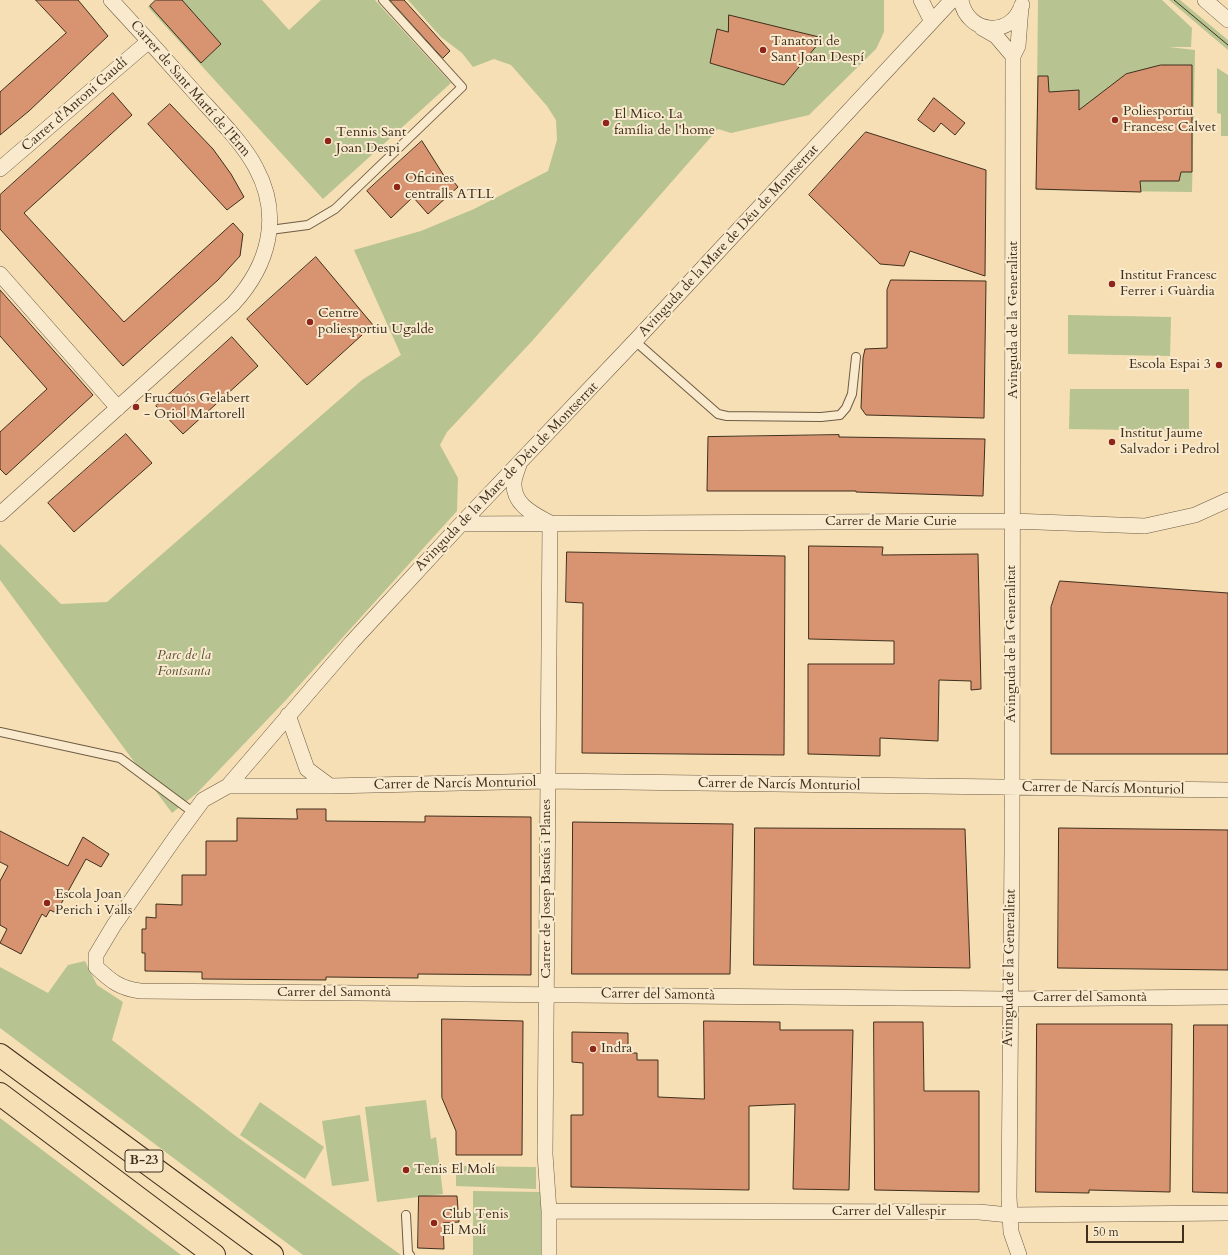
<!DOCTYPE html>
<meta charset="utf-8">
<style>
body{margin:0}
#map{position:relative;width:1228px;height:1255px;overflow:hidden;background:#f6dfb4;font-family:Cardo,serif}
canvas{display:block}
.scale{position:absolute;left:1086px;top:1225px;width:98px;height:18px;box-sizing:border-box;border:2px solid #3f2f1d;border-top:0;padding-left:5px;font-size:12px;line-height:14px;white-space:nowrap;color:#3f2f1d;-webkit-text-stroke:3px #f9eace;paint-order:stroke}
</style>
<div id="map">
<canvas width="1228" height="1255"></canvas>
<div class="scale">50 m</div>
</div>
<script>
const ctx = document.querySelector('canvas').getContext('2d');
ctx.lineJoin = 'round';
function fill(path, color) { ctx.fillStyle = color; ctx.fill(path, 'evenodd'); }
function strokePath(path, color, width, dash) { ctx.strokeStyle = color; ctx.lineWidth = width; ctx.lineCap = dash ? 'butt' : 'round'; ctx.setLineDash(dash || []); ctx.stroke(path); }
function label(font, color, halo, rows, align = 'center') {
  ctx.font = font + ' Cardo,serif'; ctx.lineWidth = 4; ctx.setLineDash([]); ctx.textBaseline = 'middle'; ctx.strokeStyle = halo; ctx.fillStyle = color; for (const [text, x, y, turn = 0] of rows) {
    ctx.save(); ctx.translate(x, y); ctx.rotate((+turn || 0) * Math.PI / 180); ctx.textAlign = isNaN(turn) ? turn : align; if (halo) ctx.strokeText(text, 0, 0); ctx.fillText(text, 0, 0); ctx.restore();
  }
}
fill(new Path2D(`
 M156,0H262L289,30L321,0H375L451,83L323,199L148,7Z
 M408,0H884V32L876,49L809,115L731,133L718,129L533,340L447,432L440,445L458,478L457,511L286,700L197,793L172,813L0,580V544L61,604L107,602L362,380L401,355L354,250L421,231L474,209L548,171L557,140L556,120L547,106L511,65L494,59L473,67L462,53L441,37Z
 M1038,0H1162L1192,28L1191,47H1169L1195,50L1192,192L1036,190Z
 M1169,0H1180L1228,40V50Z
 M1217,68L1228,75V136H1221V114L1217,113Z
 M1068,315L1171,317L1170,356L1068,354Z
 M1070,389H1189V431L1069,429Z
 M85,961L97,985L123,1002L112,1040L233,1134L401,1255H303L0,1028V967L48,993L68,965Z
 M426,1100L431,1139L436,1137L443,1194L377,1202L365,1107Z
 M260,1102L324,1147L305,1179L240,1135Z
 M360,1115L369,1181L332,1186L322,1121Z
 M0,1118L181,1255H0Z
 M456,1166L536,1167V1189L456,1186Z
 M473,1191L541,1192V1255H473Z`), '#b7c391');
const building = new Path2D(`
 M36,0H78L108,36L29,111L0,135V92L66,33Z
 M156,0H182L221,44L201,63L150,6Z
 M390,0H404L450,51L443,58Z
 M729,15L823,38L784,85L710,63L717,29L728,32Z
 M1161,65H1192V172H1181L1179,181H1140L1141,192L1036,189L1038,76H1048L1049,92L1079,90V110L1126,74Z
 M113,93L132,115L24,213L124,322L233,223L243,234L240,256L218,280L123,366L0,229V195Z
 M934,98L965,123L955,135L941,123L934,132L918,120Z
 M170,104L213,149L231,174L244,197L227,210L148,124Z
 M866,132L986,170L985,276L910,251L904,266L880,264L809,195Z
 M422,141L446,179L449,176L458,187L428,214L413,197L391,218L367,191Z
 M316,257L373,325L307,385L247,319Z
 M891,280L986,281L984,418L866,415L861,408L863,358L865,349L887,348V290Z
 M0,290L93,395L6,475L0,469V432L47,389L0,336Z
 M232,337L258,366L183,434L156,406Z
 M126,434L152,463L74,532L48,503Z
 M839,435V437L985,439L983,496L856,492V491H707L708,437Z
 M809,546L883,547L882,555L978,554L981,689L971,690V681L939,680L938,741L880,738V756L808,754V664H894V641L809,639Z
 M567,552L785,556L784,755L582,753L583,603L566,602Z
 M1060,581L1228,593V754H1051V607Z
 M297,809H326V821L425,822V816L531,817V975L418,974V978L326,977V980L202,979V972L145,971V953H142V929H146V917L156,918V904L182,905V875H206V841H237V818L297,819Z
 M573,822L733,824L730,974H572Z
 M755,828L965,829L970,968L754,965Z
 M1059,828L1228,830V970L1058,968Z
 M0,831L68,866L83,837L109,854L101,867L86,859L56,913L50,910L46,917L42,914L21,954L0,943L7,929L0,925V881L8,866L0,862Z
 M442,1019L523,1021L522,1155H456V1131L442,1098Z
 M704,1021L780,1022V1030H853L849,1190L793,1189L795,1104L749,1106V1190L571,1187V1115H583V1063L572,1062V1032L628,1033V1053H637V1060H658V1097L704,1099Z
 M874,1022H923L924,1091H979V1192L875,1190Z
 M1037,1024H1172L1170,1192L1089,1190V1193L1036,1192Z
 M1194,1025H1228V1193L1193,1192Z
 M419,1196H457L459,1222L443,1223L444,1249L418,1248Z`);
fill(building, '#d89371');
strokePath(building, '#3f2f1d', 1);
const lane = new Path2D(`
 M270,230L308,225L335,209L462,87L383,0
 M635,341L718,414L727,416L821,417L840,415L846,408L852,394L856,357
 M0,732L120,758L194,813
 M406,1215L408,1253L410,1255`);
const street = new Path2D(`
 M921,0L931,20
 M952,0L635,341L461,524L352,642L228,786L203,800L175,838L114,925L96,955V967C111,981 119,988 140,991L1009,999L1228,997
 M961,0C967,34 1011,39 1022,5
 M1205,0L1228,20
 M982,28L996,36L1013,56
 M0,169L149,41
 M0,274L118,408
 M519,465C517,471 514,478 514,483C513,505 534,514 550,523
 M0,514L233,304C269,265 282,216 256,168C244,144 215,115 197,95C169,63 140,31 111,0
 M461,524L1012,521L1145,526L1195,515L1228,500
 M288,715L307,769L330,786
 M228,786H330L547,781L1228,790
 M549,1211L979,1212L1009,1215L1228,1213
 M549,1255V1211L545,1154L550,523
 M1019,1255L1011,1232L1009,1197L1012,851L1013,56L1018,46L1021,7`);
const highway = new Path2D(`
 M0,1055L272,1255
 M0,1094L214,1255`);
strokePath(lane, '#6d5b43', 10);
strokePath(street, '#6d5b43', 16);
strokePath(highway, '#3f2f1d', 24);
strokePath(lane, '#f9eace', 8);
strokePath(street, '#f9eace', 15);
strokePath(highway, '#f6dfb4', 22);
strokePath(new Path2D(`
 M1174,0L1228,45`), '#3f2f1d', 1);
for (const [x, y, r, color] of [
 [763,50,4,"#8f2418"],
 [1115,120,4,"#8f2418"],
 [606,123,4,"#8f2418"],
 [328,141,4,"#8f2418"],
 [397,187,4,"#8f2418"],
 [1112,284,4,"#8f2418"],
 [310,322,4,"#8f2418"],
 [1219,365,4,"#8f2418"],
 [136,407,4,"#8f2418"],
 [1112,442,4,"#8f2418"],
 [47,903,4,"#8f2418"],
 [593,1049,4,"#8f2418"],
 [406,1170,4,"#8f2418"],
 [434,1223,4,"#8f2418"]
]) { const dot = new Path2D(); dot.arc(x, y, r, 0, 2 * Math.PI); ctx.fillStyle = color; ctx.fill(dot); strokePath(dot, '#f9eace', 1.5); }
for (const [x, y, w] of [
 [144,1161,38]
]) { const box = new Path2D(); box.roundRect(x - w / 2, y - 11, w, 22, 3); ctx.fillStyle = '#f9eace'; ctx.fill(box); strokePath(box, '#3f2f1d', 1); }
label('bold 13px', '#3f2f1d', null, [
 ["B-23",144,1161]
]);
label('14px', '#3f2f1d', '#f9eace', [
 ["Tanatori de",771,42],
 ["Sant Joan Despí",771,58],
 ["Poliesportiu",1123,112],
 ["Francesc Calvet",1123,128],
 ["El Mico. La",614,115],
 ["família de l'home",614,131],
 ["Tennis Sant",336,133],
 ["Joan Despi",336,149],
 ["Oficines",405,179],
 ["centralls ATLL",405,195],
 ["Institut Francesc",1120,276],
 ["Ferrer i Guàrdia",1120,292],
 ["Centre",318,314],
 ["poliesportiu Ugalde",318,330],
 ["Escola Espai 3",1211,365,"right"],
 ["Fructuós Gelabert",144,399],
 ["- Oriol Martorell",144,415],
 ["Institut Jaume",1120,434],
 ["Salvador i Pedrol",1120,450],
 ["Escola Joan",55,895],
 ["Perich i Valls",55,911],
 ["Indra",601,1049],
 ["Tenis El Molí",414,1170],
 ["Club Tenis",442,1215],
 ["El Molí",442,1231]
], 'left');
label('14px', '#3f2f1d', '#f9eace', [
 ["Carrer de Sant Martí de l'Erm",190,89,49],
 ["Carrer d'Antoni Gaudí",75,105,-41],
 ["Avinguda de la Mare de Déu de Montserrat",729,241,-47],
 ["Avinguda de la Generalitat",1014,320,-90],
 ["Avinguda de la Mare de Déu de Montserrat",507,477,-46],
 ["Carrer de Marie Curie",891,522],
 ["Avinguda de la Generalitat",1012,644,-90],
 ["Carrer de Narcís Monturiol",455,784,-1],
 ["Carrer de Narcís Monturiol",779,785,1],
 ["Carrer de Narcís Monturiol",1103,789,1],
 ["Carrer de Josep Bastús i Planes",547,889,-90],
 ["Avinguda de la Generalitat",1010,968,-89],
 ["Carrer del Samontà",334,993],
 ["Carrer del Samontà",658,995,1],
 ["Carrer del Samontà",1090,998],
 ["Carrer del Vallespir",889,1212]
]);
label('italic 14px', '#574d34', '#f9eace', [
 ["Parc de la",184,656],
 ["Fontsanta",184,672]
]);
</script>
